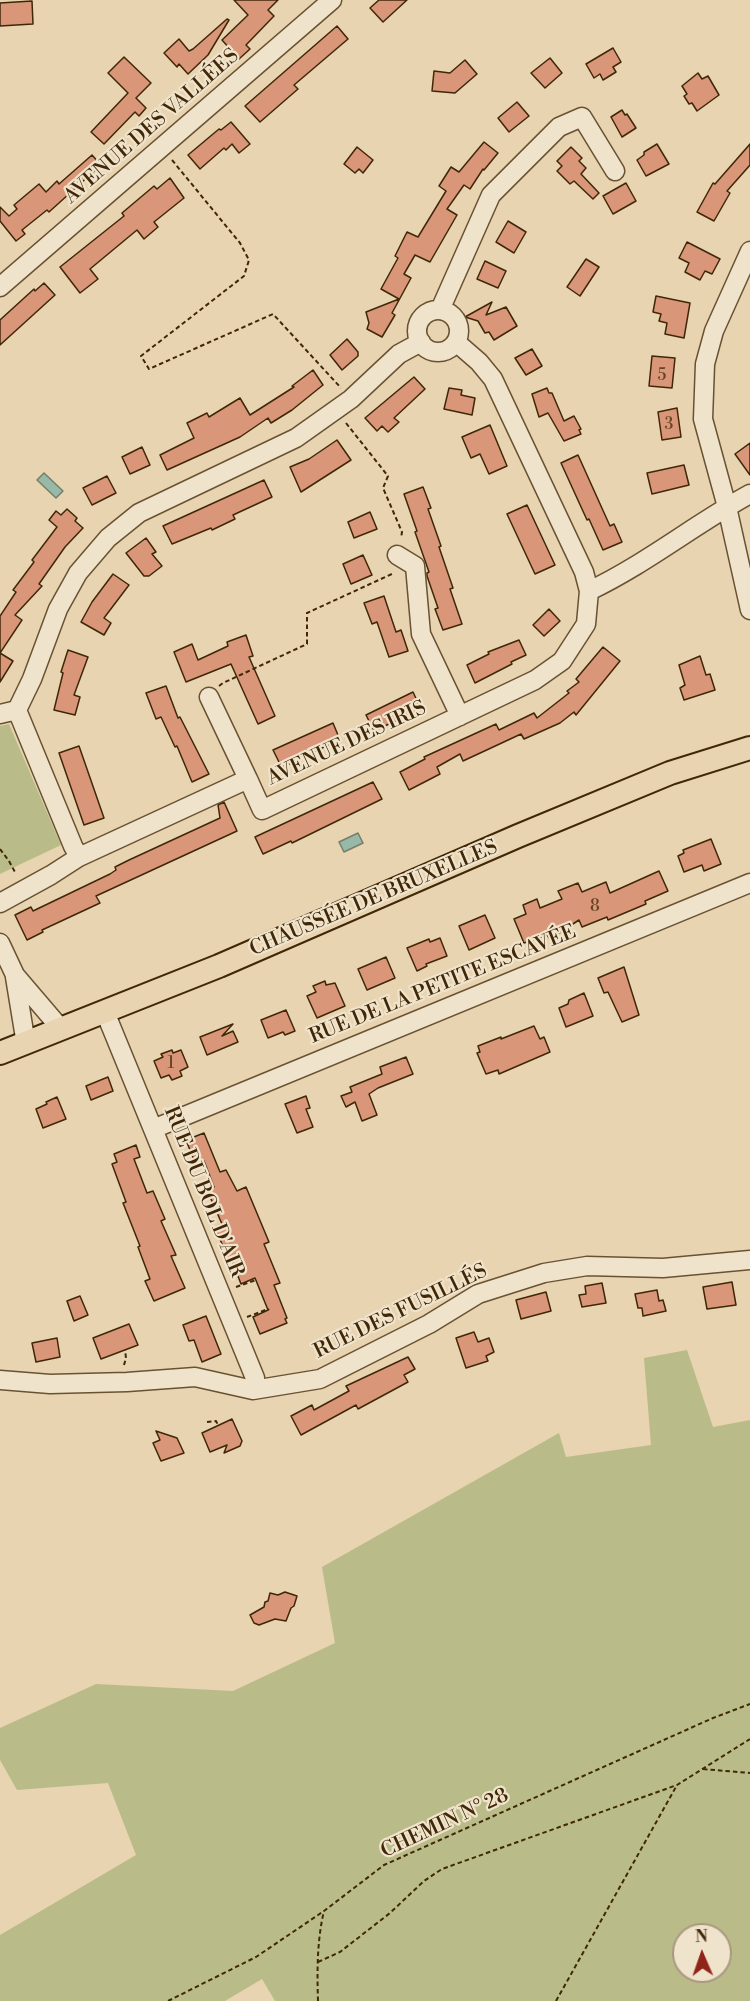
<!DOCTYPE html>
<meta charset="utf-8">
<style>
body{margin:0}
#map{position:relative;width:750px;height:2001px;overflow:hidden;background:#e8d4b0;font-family:"Libre Bodoni",serif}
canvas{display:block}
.north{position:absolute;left:672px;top:1923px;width:60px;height:60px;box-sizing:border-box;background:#f0e3cc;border:2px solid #a9987e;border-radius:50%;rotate:358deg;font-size:16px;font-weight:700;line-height:24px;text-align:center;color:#3f2708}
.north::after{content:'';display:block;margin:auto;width:21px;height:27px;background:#8f2418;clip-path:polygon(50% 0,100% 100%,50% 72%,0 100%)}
</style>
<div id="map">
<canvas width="750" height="2001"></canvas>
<div class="north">N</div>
</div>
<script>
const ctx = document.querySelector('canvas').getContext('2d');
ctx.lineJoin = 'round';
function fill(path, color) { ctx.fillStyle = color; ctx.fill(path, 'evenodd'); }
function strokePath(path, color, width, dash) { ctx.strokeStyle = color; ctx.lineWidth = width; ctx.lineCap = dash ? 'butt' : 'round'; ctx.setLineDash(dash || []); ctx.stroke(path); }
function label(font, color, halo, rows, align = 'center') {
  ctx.font = font + ' "Libre Bodoni",serif'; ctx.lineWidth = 4.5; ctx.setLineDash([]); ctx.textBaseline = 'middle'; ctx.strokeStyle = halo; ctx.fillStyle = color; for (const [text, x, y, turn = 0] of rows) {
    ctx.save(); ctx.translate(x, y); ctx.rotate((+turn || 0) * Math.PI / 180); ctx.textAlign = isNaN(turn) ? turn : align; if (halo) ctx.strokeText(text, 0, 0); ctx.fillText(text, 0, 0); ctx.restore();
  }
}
fill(new Path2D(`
 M9,724L61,845L0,874V726Z
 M687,1350L713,1427L750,1420V2001H275L262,1979L225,2001H0V1935L136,1855L108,1783L17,1790L0,1760V1728L96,1684L233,1691L335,1643L322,1567L559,1433L566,1457L651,1445L644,1358ZM684,1935H720V1971H684Z`), '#b9bc88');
const water = new Path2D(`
 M44,473L63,491L56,498L37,480Z
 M358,833L363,843L344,852L339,842Z`);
fill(water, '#98b9a7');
strokePath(water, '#747f67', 1.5);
const building = new Path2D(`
 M234,0H278L268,10L274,16L246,45L250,49L239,59L222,40L248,15Z
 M379,0H407L383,22L370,8Z
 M32,1L33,24L0,26V3Z
 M227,19L229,20L208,55L188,74L179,64L177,67L164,53L179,39L189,51L193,49Z
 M337,26L348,39L294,85L298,89L260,122L245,106Z
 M613,48L621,62L613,67L616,72L603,80L600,74L594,78L586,64Z
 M124,57L151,83L136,98L146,108L139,116L135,112L104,144L91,132L128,93L108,73Z
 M550,58L562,73L545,88L531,73Z
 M465,60L477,74L455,93L432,91L434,71L450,73Z
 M698,73L702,79L708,76L719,95L697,111L692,103L689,104L684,96L687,94L682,86Z
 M517,102L529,116L509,132L498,118Z
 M622,110L625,115L627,114L636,128L622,137L611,117Z
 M231,122L250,144L239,153L232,144L226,150L224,148L200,169L188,155L219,129L221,130Z
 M484,142L498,153L484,170L483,169L470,189L464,185L447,209L457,215L430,262L415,255L404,274L411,278L392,313L395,315L382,337L367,329L369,323L366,312L399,299L381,289L398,258L395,256L407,232L418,237L446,191L439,186L451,167L459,172Z
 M657,144L669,164L646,176L637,160L644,155V152Z
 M750,144V165L727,191L730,193L714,221L697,212L713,183L715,184Z
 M357,147L373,160L363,173L359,169L355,173L344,164Z
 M571,147L582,158L579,161L586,168L581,174L599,193L593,199L574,181L570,184L557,171L562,166L557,161Z
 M92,155L101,165L49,212L47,210L22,230L25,234L16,241L0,221V207L9,216L17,209L14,205L39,184L46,192L57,181L59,184Z
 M170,178L184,198L154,222L158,227L144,239L137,230L90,269L98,279L80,293L60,267L124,216L122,213L154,186L157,189Z
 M626,183L636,201L613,214L603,196Z
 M508,221L526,232L514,253L496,242Z
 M687,242L720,259L712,274L705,271L700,280L685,272L689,263L679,258Z
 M586,259L599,267L580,296L567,287Z
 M485,261L506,271L498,288L477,279Z
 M44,283L55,295L0,345V320L34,289L35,291Z
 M656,296L690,303L684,338L665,334L667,323L659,321L661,314L653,312Z
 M492,302L486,315L506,307L517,326L494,340L489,332L485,333L478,321L465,317Z
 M347,339L358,352V356L342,370L330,355Z
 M532,349L542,366L526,375L515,358Z
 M652,356L675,358L672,388L649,386Z
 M313,370L323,385L292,410L271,423L268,418L240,437L167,470L160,455L194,438L187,423L207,413L209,417L240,398L250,415L294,387L292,386Z
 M414,377L425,389L394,418L399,422L388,432L382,426L377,431L365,418Z
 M449,388L462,390L461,395L475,398L472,415L444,409Z
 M547,388L549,393H552L564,421L574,416L581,429L579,430L581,434L564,441L548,413L539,417L532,394Z
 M677,408L681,437L662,440L658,412Z
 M490,425L507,466L489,474L480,454L471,458L462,437Z
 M337,440L351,460L301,492L290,467L309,459Z
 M750,443V475L735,454Z
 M142,447L150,465L130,474L122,457Z
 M578,455L610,526L614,524L622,542L603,550L589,519L587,520L561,463Z
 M684,465L689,485L652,494L647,473Z
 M107,476L116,493L92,505L83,488Z
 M264,480L272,497L233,515L235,519L212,530L211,528L172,544L163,526Z
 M423,487L431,508L428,509L441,546L439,547L453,588L450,589L462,624L443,630L435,609L438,608L427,576V573L429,572L415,532L417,531L404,494Z
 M527,505L555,565L535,574L507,514Z
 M67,509L77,518L75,521L83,528L65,547L39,584L42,586L15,615L22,620L0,653V616L16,592L13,590L34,562L32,560L57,527L49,520L56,511L61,515Z
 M370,512L377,529L354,538L348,522Z
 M146,538L156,552L152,554L162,566L149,576H144L126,553Z
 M363,555L372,575L351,584L343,564Z
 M113,574L129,585L104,618L111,623L104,635L81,622L92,602Z
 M384,596L396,632L401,630L408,651L389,657L377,622L372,624L364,603Z
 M549,609L560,621L544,636L533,625Z
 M246,635L253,656L249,657L275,716L258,724L231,664L186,682L174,652L192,644L198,660L228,646L227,642Z
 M519,640L526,655L511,662L512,664L475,683L467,665L489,654L488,652Z
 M603,647L620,661L576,715L574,712L560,723L524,739L521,734L463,761L460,754L437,767L440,774L409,790L400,772L425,759L424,757L496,724L499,730L534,713L537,718L569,693L567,691L579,682L576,679Z
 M68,650L88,657L74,695L80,697L75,715L54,710L63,673L61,672Z
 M0,653L13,661L0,682Z
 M700,656L706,675L710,674L715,690L684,700L680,688L685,685L679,665Z
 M166,686L178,718L180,717L209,774L192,782L177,746L175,747L161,717L156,719L146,693Z
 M413,692L421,709L374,731L366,715Z
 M333,723L340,740L304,756L282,768L273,750Z
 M79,746L104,818L84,825L59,753Z
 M373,782L382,799L292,843L291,841L263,854L255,837Z
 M224,802L237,831L96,896L100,903L42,930L43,932L27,940L15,915L31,907L33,911L110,874L116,870L115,867L129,860L220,818L218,805Z
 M711,839L721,864L704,871L702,865L684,872L678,856L684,853L683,850Z
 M659,871L668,891L645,901L646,904L608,920L607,917L582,927L579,920L550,939L547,935L524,943L514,919L526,914L523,905L537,899L540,908L562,899L558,891L578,883L582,892L606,882L610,893Z
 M485,915L495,938L469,950L459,926Z
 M440,938L447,956L426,964L427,966L417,971L407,948L429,939L430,942Z
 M386,957L395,978L367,990L358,969Z
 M624,967L639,1015L622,1022L608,992L604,993L598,978Z
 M325,981L326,985L335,983L345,1006L317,1018L307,996L316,992L313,986Z
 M584,993L593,1016L566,1027L559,1008L568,1004L569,1000Z
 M286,1010L295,1031L285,1035L283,1032L268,1038L261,1020Z
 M233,1024L222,1036L233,1031L238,1042L207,1055L200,1037Z
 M534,1026L540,1039L544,1037L550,1052L499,1074L498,1070L486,1074L477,1053L480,1052L478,1046L501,1037V1039Z
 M172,1050L173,1053L181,1050L188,1067L180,1071L182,1076L172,1080L169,1075L161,1078L154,1061L163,1057L161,1054Z
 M406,1057L413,1074L378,1088L369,1094L377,1115L362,1121L355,1102L346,1107L341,1096L352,1092L350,1087L382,1074L380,1067Z
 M108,1077L113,1091L91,1100L86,1086Z
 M306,1096L310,1108L306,1109L313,1127L297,1133L285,1104Z
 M57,1097L66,1119L43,1128L36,1109L47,1104L46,1102Z
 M204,1133L220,1172L226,1170L237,1191L246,1187L269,1242L264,1244L280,1283L274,1285L287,1318L285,1319L287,1323L260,1334L253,1317L268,1310L255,1278L241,1284L231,1258L228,1259L215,1227L222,1224L207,1190L214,1187L204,1161L196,1165L186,1140Z
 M136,1145L140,1157L134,1159L147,1193L153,1191L165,1219L161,1221L176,1255L171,1256L185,1288L154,1301L145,1281L150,1279L138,1247L140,1246L123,1203L126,1202L112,1164L117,1162L114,1154Z
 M732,1282L736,1305L707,1309L703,1287Z
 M602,1283L606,1303L582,1307L579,1295L586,1294L585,1286Z
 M657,1290L659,1301L663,1300L666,1311L643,1316L642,1308H638L635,1294Z
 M546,1292L551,1311L521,1319L516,1300Z
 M80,1296L88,1315L74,1321L67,1301Z
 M206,1316L221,1354L202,1362L194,1340L189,1341L183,1325Z
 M129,1324L138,1345L101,1359L93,1338Z
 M474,1332L478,1342L489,1338L494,1352L486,1356L488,1361L466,1368L456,1338Z
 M57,1338L60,1357L36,1362L32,1343Z
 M408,1357L415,1369L404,1375L408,1382L358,1409L356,1405L301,1435L291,1416L312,1405L314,1410L349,1391L346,1386Z
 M232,1419L242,1441L240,1446L224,1453L227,1445L210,1452L202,1433Z
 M156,1431L177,1438L184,1453L161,1461L153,1443L160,1440Z
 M285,1592L297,1596L294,1606L291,1608L286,1621L275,1619L259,1625L254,1623L250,1615L264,1607L265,1602L268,1601L270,1593L278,1595Z`);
fill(building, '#da9678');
strokePath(building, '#3f2708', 1.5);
const minor = new Path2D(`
 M750,251L714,331L705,364L703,419L727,507L750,610
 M0,287L332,0
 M440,310L491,195L559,127L582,117L615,171
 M417 331a21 21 0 1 1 42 0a21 21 0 1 1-42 0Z
 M397,555L415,566L421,634L460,716
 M589,591C646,564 695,524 750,494
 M209,697L248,779
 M17,710L73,846L79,857
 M0,714L17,710L32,679L58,609L78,573L108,538L139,513L296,438L351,399L399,354L421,342
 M0,903L51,875L79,857L248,779L262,810L535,680L562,661L586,624L589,591L584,572L493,379L479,362L456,342
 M0,943L15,975L62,1030
 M15,977L26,1044
 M105,1012L255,1378L253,1390
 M153,1129L750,883
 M0,1380L50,1384L127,1382L195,1377L253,1390L320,1379L429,1324L478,1294L544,1273L587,1266L663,1268L750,1260`);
const major = new Path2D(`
 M0,1053L219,966L518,836L670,773L750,748`);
strokePath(minor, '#695232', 21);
strokePath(major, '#3f2708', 26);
strokePath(new Path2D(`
 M172,160L240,243L249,260L244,276L141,356L149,369L273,314L341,388
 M346,423L388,476L383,488L402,532L401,538
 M219,686L223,683L307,644V613L394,573
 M0,849L9,861L16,874
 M236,1287L256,1280
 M247,1317L268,1309L269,1310
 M124,1365L126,1358L125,1350
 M207,1422L216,1421L218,1425
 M703,1769L750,1773
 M318,1962L340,1952L390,1913L424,1881L442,1869L677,1785L750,1739
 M168,2001L256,1957L324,1911L384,1865L713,1718L750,1704
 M318,2001C317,1971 317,1940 324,1911
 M556,2001L677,1785`), '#3f2708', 2, [4.5, 3]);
strokePath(minor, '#f0e3cc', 18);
strokePath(major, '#e8d4b0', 22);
label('16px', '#664324', null, [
 ["5",662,376],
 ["3",669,425],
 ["8",595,907],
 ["1",171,1064]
]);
label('20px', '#3f2708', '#f0e3cc', [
 ["AVENUE DES VALLÉES",152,127,-41],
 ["AVENUE DES IRIS",347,744,-25],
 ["CHAUSSÉE DE BRUXELLES",374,899,-23],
 ["RUE DE LA PETITE ESCAVÉE",443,985,-22],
 ["RUE DU BOL D'AIR",203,1192,68],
 ["RUE DES FUSILLÉS",401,1312,-26],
 ["CHEMIN N° 28",445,1824,-25]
]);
</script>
